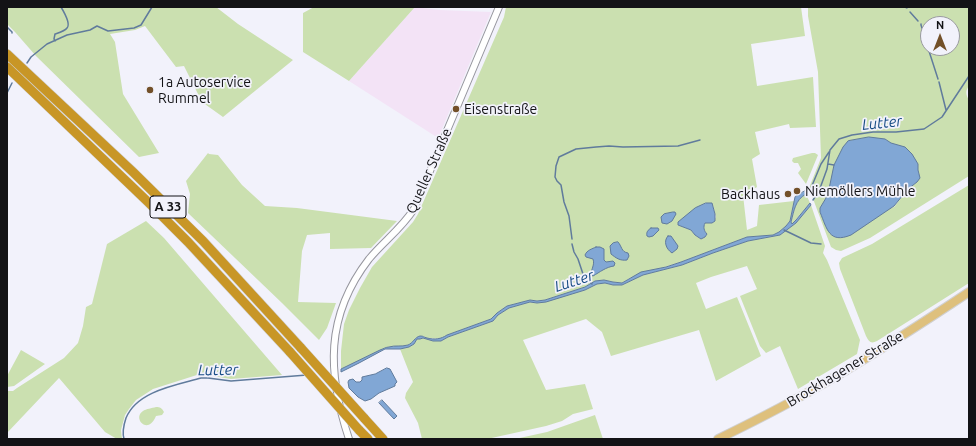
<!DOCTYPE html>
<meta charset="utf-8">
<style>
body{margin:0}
#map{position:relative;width:976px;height:446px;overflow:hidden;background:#f2f2fb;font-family:Ubuntu,sans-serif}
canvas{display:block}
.frame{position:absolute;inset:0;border:8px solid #131316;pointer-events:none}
.north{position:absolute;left:920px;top:16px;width:40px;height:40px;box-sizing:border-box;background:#f2f2fb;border:1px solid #99999f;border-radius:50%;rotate:0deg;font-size:11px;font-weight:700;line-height:16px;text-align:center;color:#131316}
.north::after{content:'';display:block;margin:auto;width:14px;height:18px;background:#735029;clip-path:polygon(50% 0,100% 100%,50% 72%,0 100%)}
</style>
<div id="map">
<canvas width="976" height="446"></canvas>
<div class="frame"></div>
<div class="north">N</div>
</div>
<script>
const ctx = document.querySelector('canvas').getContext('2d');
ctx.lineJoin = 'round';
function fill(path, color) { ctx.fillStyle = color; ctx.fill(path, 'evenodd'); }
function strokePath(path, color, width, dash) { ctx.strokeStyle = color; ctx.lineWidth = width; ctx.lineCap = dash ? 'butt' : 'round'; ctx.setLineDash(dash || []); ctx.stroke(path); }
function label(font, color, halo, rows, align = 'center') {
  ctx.font = font + ' Ubuntu,sans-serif'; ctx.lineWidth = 3.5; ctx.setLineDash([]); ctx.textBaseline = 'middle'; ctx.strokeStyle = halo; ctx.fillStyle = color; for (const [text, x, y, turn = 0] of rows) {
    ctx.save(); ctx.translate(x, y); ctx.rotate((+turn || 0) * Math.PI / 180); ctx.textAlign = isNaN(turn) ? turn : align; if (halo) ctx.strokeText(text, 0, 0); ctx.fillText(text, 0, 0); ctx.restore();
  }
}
fill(new Path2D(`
 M415,7L439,10L491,12L439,136H435L349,81Z`), '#f3e3f6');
fill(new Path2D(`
 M7,7H216L238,24L293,60L223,117L202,102L184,66L176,67L145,26L135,30L110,34L115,42L123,94L159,153L139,157L36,56L15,32L7,24Z
 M314,7H415L349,81L303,52V13Z
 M506,7H801L805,36L751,44L757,86L813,77L816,127L790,128L789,124L755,132L760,154L752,159L757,187L743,195L747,230L757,226L759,205L794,201L790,221L786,226L779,232L773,235L747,237L681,262L630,278L622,283L613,282L604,280L595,281L585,287L545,300L537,301L530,300L507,306L497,313L491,319L447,335L441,339L426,338L423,336L416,338L413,342L408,345L399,347H388L341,369V351L344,324L349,310L360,288L372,267L413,222L418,214L504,17ZM706,203L713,206L716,217L712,223H705C703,227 704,231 707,234L705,237L701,239L695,235L691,230L678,225C687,215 694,209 706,203Z
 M808,7H969V86C965,91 966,95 969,100V176L870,238L841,251L836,250L831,247L809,188L821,158L818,72L808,16ZM928,24H952V48H928ZM885,139L918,164V170L919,173L917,182L908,189L894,207L825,224L820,212V209L826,198L829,189Z
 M208,153L209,154L218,155L242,185L265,206L297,208L397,221L371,248L330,249V233L307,235L302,251L298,302L336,303L327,328L319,340L282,303L188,213L190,194L186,181Z
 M812,153H815L818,155L806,184L798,173L801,169L798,163H794L792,161L793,158Z
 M969,185V283L877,341C871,344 869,342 866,336L840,269L839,263L842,258L872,244Z
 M806,194L810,203L792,224L791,222C794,211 795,200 806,194Z
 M811,205L825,246L823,253L827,260L860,340L857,354L798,389L780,346L766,353L760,346L740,296L757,289L747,266L711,277L696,283L706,309L737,297L761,356L716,381L699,330L611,356L602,332L586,319L523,340L546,390L585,384L593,409L573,414L562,421L546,426L487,439H422L418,423L405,398L406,393L413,382L400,349L409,347L414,344L417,339H420L423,338L433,341H441L448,337L493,321L498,315L509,308L530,302L537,303L585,290L597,284L605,283L613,285H622L643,275L682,265L713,253L748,241L780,235L796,223Z
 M146,221L164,238L282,375L231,379L200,374L153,389L136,400L129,409L125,415L121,430L122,439H117L105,432L59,378L7,433V391H13L17,388L64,358L78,343L83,326L86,307L92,304L107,244Z
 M21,350L45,364L14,386L7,387V376Z
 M156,407C160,407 162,408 164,412L162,415L156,416C148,436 132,418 143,411C146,409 152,408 156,407Z
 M595,415L603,439H515L547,432Z`), '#cbe0b0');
const water = new Path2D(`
 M869,137L885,139L891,143L905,147L912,154L918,164V170L920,178L917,182L908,189L894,206L851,235C829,244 827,229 820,212V208L826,198L829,189L834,165L843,147L848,141Z
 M805,191L806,194C795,200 794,211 791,222L792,224L796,220L810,203L811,205L796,223L780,235L748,241L713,253L682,265L643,275L622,285H613L605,283L597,284L585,290L546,302L537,303L530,302L509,308L498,315L493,321L448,337L441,341H433L423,338L420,339H417L414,344L409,347L400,349H385L359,363L341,372V369L380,350C383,349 386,347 389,347C395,345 401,347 408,345C413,343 415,337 420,336C424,336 423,337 427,338C435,340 441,339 447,335L491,319L497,313L507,306L530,300L537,301L545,300L585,287L595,281L604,280L613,282L622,283L641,272L666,267L681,262L747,237L773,235L779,232L786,226L790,221L795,197Z
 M706,203H712L715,214V221L712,223H705C703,227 704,231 707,234L705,237L701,239L695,235L691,230L678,225V222L695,208Z
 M673,212H675L676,214L672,221L667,224L662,223L661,217L664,214Z
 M651,228H658L659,230L653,236L649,237L647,236C646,232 648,230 651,228Z
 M668,236H671L678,246L677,249L672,253C666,249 663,241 668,236Z
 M618,242C622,246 621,252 628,253L629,256L627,260C620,261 616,258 611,254L610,246L613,243Z
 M596,247H600L604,249V260L606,262L613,261L615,263L614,266C606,267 600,272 593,276L591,275C591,269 595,265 593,259L586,257L585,255C587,250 592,249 596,247Z
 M387,368L390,369L397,382L395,384V386L379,393L371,399L365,401L358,397L349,388L348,382L349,380L353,379L356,382H360L362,380V377L375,374Z
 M382,400L397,416L394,419L379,403Z`);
fill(water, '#81a7d5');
strokePath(water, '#607b9c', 1);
strokePath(new Path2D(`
 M905,7L907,8
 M910,12L918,21
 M921,24V25L928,47
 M7,27L12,32V33
 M55,41L54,39L55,34C58,33 65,31 67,28C71,24 64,12 61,7
 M928,48L938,79
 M27,63L31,57L47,44L67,35L90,30L97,26L108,31L134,28L141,25L152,7
 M939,82L946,110
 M7,93L12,83
 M828,164L834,165
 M811,188L821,164L829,152
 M813,200L819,191L827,169L830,150L839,139L852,135L873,132H896L924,129L942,117L969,76
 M784,230L811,243L821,244
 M572,239L569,216L564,202L561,185L557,181L555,177L556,166L559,157L576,149L596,147L609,146L623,147L678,146L700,140
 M572,244L574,252L578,259L583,274L592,284
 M124,439C122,432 124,424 126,418C137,391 176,385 201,378H208L231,381L307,375`), '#607b9c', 1.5);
const minor = new Path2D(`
 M349,439C327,373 325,316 369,259C384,241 401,229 414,209L499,7`);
const major = new Path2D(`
 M718,439C757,420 796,400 833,378C879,351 924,322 969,292`);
const highway = new Path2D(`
 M7,54L133,172L203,241L301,348
 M7,67L148,202L188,242L290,352
 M364,418L383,439
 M359,430L368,439`);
strokePath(minor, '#96969e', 8);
strokePath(major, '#d0d0d0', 10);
strokePath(highway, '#d0d0d0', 10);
strokePath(minor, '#fff', 6);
strokePath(major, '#dec07d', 8);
strokePath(highway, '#c89626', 9);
const highwayBridge = new Path2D(`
 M301,348L364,418
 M290,352L359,430`);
strokePath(highwayBridge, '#d0d0d0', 10, []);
strokePath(highwayBridge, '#c89626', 9);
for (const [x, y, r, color] of [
 [150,90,4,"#735029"],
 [456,109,4,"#735029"],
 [797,191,4,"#735029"],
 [788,194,4,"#735029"]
]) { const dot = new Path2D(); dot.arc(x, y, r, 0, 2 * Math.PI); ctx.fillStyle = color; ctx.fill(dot); strokePath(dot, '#f2f2fb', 1.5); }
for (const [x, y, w] of [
 [168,207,36]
]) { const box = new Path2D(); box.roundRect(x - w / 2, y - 11, w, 22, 3); ctx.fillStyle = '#f2f2fb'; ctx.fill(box); strokePath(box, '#131316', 1); }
label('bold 13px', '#131316', null, [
 ["A 33",168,207]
]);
label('14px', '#131316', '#f2f2fb', [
 ["1a Autoservice",158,82],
 ["Rummel",158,98],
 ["Eisenstraße",464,109],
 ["Niemöllers Mühle",805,191],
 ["Backhaus",780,194,"right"]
], 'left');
label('14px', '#131316', '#f2f2fb', [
 ["Queller Straße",429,171,-66],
 ["Brockhagener Straße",845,369,-31]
]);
label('italic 15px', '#174c85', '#f2f2fb', [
 ["Lutter",882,123,-6],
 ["Lutter",574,281,-18],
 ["Lutter",218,370,-1]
]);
</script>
